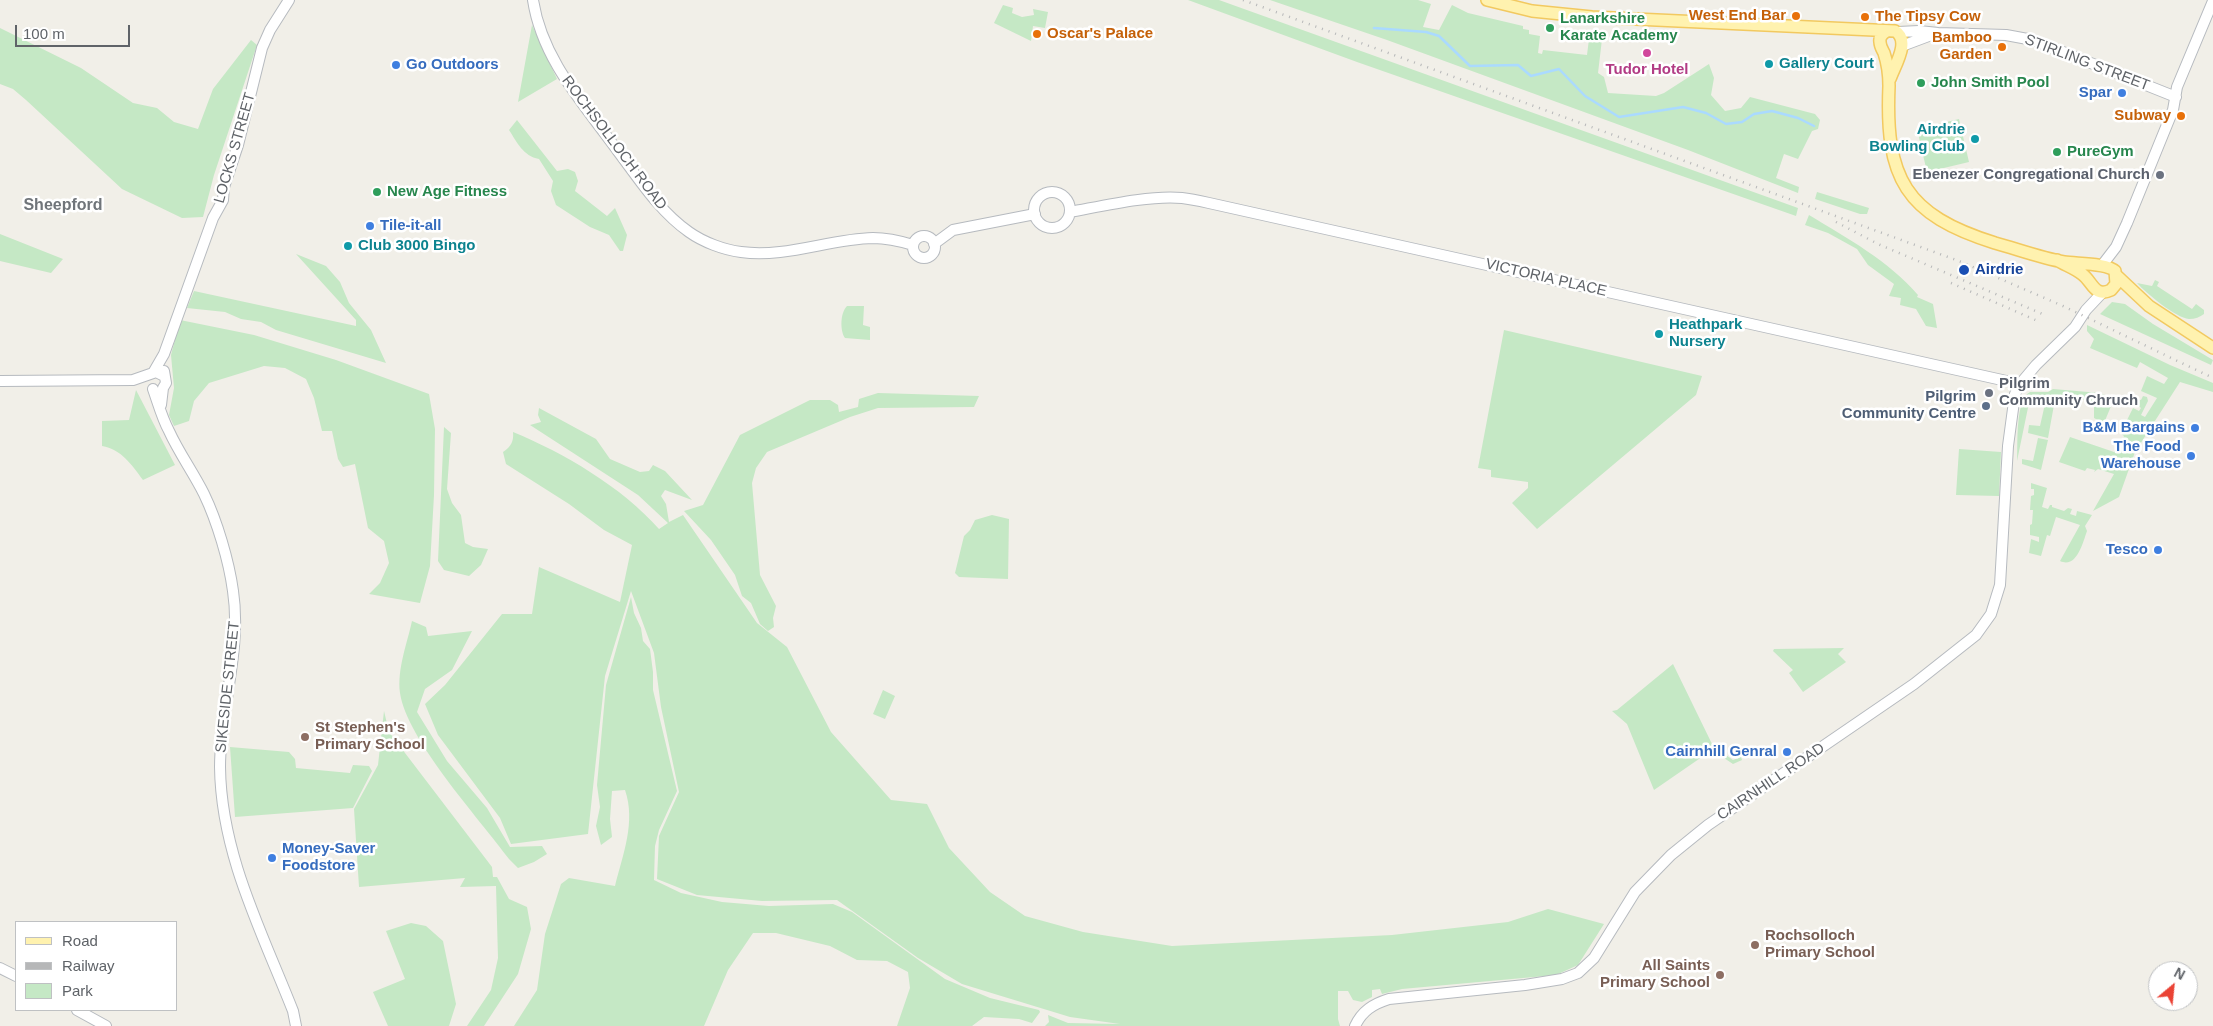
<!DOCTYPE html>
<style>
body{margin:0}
#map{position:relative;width:2213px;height:1026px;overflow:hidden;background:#f1efe8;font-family:Helvetica,sans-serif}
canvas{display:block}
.legend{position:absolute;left:15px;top:921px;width:162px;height:90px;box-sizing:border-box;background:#fff;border:1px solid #bfc1c3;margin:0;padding:6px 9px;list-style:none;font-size:15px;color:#5f6368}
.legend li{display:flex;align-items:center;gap:10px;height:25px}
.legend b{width:25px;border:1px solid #bfc1c3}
.north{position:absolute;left:2148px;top:961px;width:50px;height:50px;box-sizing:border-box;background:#fff;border:1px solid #bfc1c3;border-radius:50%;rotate:28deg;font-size:14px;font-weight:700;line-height:20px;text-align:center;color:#5f6368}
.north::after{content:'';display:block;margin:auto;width:18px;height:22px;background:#ea4335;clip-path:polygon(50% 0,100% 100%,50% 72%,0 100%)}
.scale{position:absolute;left:15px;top:25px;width:115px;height:22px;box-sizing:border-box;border:2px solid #5f6368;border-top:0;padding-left:6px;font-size:15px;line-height:18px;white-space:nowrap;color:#5f6368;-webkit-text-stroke:4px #fff;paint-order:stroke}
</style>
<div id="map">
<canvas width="2213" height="1026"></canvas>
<ul class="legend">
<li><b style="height:6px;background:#fff2af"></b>Road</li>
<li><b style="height:6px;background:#b6b7b8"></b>Railway</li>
<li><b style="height:14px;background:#c5e8c5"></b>Park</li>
</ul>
<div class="north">N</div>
<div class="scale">100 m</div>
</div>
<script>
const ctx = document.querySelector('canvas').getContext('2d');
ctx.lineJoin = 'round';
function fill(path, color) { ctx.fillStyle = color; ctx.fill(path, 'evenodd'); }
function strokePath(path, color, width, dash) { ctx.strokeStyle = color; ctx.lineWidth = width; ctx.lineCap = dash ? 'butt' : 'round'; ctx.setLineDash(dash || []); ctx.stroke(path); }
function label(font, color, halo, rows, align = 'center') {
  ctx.font = font + ' Helvetica,sans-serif'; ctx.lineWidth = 5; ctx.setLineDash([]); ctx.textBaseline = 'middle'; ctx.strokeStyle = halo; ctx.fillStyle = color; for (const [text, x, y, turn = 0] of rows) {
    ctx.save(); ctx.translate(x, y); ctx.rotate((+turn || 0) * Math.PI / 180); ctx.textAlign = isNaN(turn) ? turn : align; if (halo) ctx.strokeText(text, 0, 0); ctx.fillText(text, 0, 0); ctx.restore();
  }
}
fill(new Path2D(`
 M1188,0H1219L1798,208L1796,216L1357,62Z
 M1270,0H1418L1431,4L1423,27L1439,30L1452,5L1468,13L1523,26V29L1529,30V34L1540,36L1538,53L1542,54L1543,50L1587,55L1589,39H1591V42H1597V39H1602L1598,73L1604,77L1608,93L1656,96L1664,93L1709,64L1714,78L1711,95L1725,111L1741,108L1750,97L1815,114L1820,120L1818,129L1812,131L1798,159L1784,154L1776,178L1799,187L1798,193L1688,150L1387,40Z
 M1003,5L1013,8L1012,13L1022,17L1034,15L1033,9L1048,12L1045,28L1033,26L1031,41L994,23Z
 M532,25L557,79L518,102Z
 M0,28L81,68L133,103L157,108L174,122L198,129L213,89L251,40L257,45L214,175L203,217L182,218L122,189L26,100L13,89L0,84Z
 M1959,119L1969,162L1927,172L1917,129Z
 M517,120L557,171L568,169L575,172L578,181L575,191L607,216L615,208L627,235L623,251H620L609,235L590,227L556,205L551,191L553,181L539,159C523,156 517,142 509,130Z
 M1817,192L1869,208L1867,214H1860L1815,199Z
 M1809,215C1847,238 1889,261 1918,295L1917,297L1933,304L1937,328L1926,326L1916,309L1900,305L1901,298L1889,296L1894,284L1868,265L1857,249L1828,233L1805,225Z
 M0,234L63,259L51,273L0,261Z
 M296,254L326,266L340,282L349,303L371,330L386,363L276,330L261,322L241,319L225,312L187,308L194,291L356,326V320Z
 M2155,280L2159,282L2157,286L2192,309L2196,304L2204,310V314C2200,317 2195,319 2189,319C2176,318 2146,293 2137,283L2152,286Z
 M2112,302L2125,304L2153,324L2213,360L2211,365L2100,314Z
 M847,306H864L863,325L870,327V340L845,338C840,331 840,313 847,306Z
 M180,320L254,335L336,360L429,394L435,429L434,495L430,566L420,603L369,594L380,583L389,563L384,541L368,528L355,464L343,467L338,459L332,431H322L314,398L306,379L285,368L264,366L209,383L194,401L189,421L174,426L169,415L174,388L171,355Z
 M2087,325L2170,365L2213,383V392L2180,382L2135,452L2119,497L2093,511L2114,474L2098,469L2094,472L2095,470L2087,468L2085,471L2059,462L2070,437L2114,452L2116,449H2119V441H2122L2124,436L2121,434L2125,425L2128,426L2130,421L2127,420L2133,408L2139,411L2141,408L2135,403L2137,399L2141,400L2143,396L2147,397L2148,401L2141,415L2145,417L2157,398L2141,391L2147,376L2164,384L2168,378L2140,362L2137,368L2090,348L2094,339L2087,331Z
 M1504,330L1702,376L1696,395L1537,529L1512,503L1528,488V482L1491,477V470L1478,468Z
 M2053,389L2100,393L2114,399L2104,423L2094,418V401L2055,397L2054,402L2030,398L2017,461C2018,445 2015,399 2030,392H2048Z
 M136,390L175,465L143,480C132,465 121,449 102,446V421L129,420Z
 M878,393L979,396L974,407L878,408L850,417L767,452L756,468L752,483L760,575L776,606L773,618L774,627L768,631L760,624L751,603L742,596L735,575L711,540L684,511L703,505L740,435L810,400H830L838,405L839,412L858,407L859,399Z
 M2045,404L2054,405L2048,438L2028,433L2029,425L2040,426Z
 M539,408L596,439L610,459L640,472L649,471L653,465L665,471L692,500L665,490L661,496L666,504L669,522L683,515L757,623L787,647L831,732L891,800L927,804L949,848L990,892L1025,916L1083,932L1172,946L1392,935L1508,922L1548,909L1604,924L1578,965L1556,975L1402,989L1382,994L1380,989L1372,990V997L1362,1002L1353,1000L1348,991H1338V1019L1340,1026H1045L1049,1022L1048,1015L1068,1023L1120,1024L1070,1017L962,984L918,958L837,900L762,901L697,895L657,879L659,836L679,792L661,707L654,653L631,591L605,676L588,834L511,844L500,818L438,735L425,704L445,685L502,614H532L539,567L620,602L632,545L604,530L569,504L506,464L503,452C511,447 514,441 513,432C564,453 622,487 659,529L668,523L638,495L530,425L541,422L538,415Z
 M444,427L451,433L447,489L452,503L461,515L465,543L473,547L488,549L481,565L469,576L444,570L438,561Z
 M2038,438L2048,440L2041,470L2022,464V459L2033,461Z
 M1959,449L2001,452L1999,496L1956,495Z
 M2031,483L2047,488L2042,507L2048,509L2050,505H2052V507L2064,511L2068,508L2072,509L2070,514L2076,516L2077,511L2092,515L2085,526L2087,531C2083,542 2077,569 2060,561L2080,525L2056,517L2050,536L2047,535L2041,556L2029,553L2031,539L2039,542V537L2030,535V525L2032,524L2033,510H2030L2031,496L2034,495V489H2031Z
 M992,515L1009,519L1008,579L959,577L955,573L964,536L970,530L975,520Z
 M631,597L634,613L641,628L643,641L650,649L653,672V690L677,791L659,830L655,846L654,880L681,893L722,902L769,906L833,904L852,912L945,979L990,998L1039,1010L1040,1012L1032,1023L1019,1019L984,1017L972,1026H897L910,988L908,972L887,961L857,960L830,946L776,933H753L728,970L704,1026H514L537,990L545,934L561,884L569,878L615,886C623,854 636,822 625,790L612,791L610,819L612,837L601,845L596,826L600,807L597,785L606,685Z
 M412,621L426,627L428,636L472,631L452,670L425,689L417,712L447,761L487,808L510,847L542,846L547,854L534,862L518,868L509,859C479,818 407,740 400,693C397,669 407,644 412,621Z
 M1844,648L1838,654L1846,662L1803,692L1789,673L1793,670L1773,651L1774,649Z
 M1673,664L1713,746L1733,760L1741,757L1742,760L1733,764L1712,750L1654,790L1627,724L1612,711L1617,710Z
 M883,690L895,696L885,719L873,714Z
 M384,711L389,732L492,867L493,877H497L509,899L527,907L531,929L518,974L484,1026H467L491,990L498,958L496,886L460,887L465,878L359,887L354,809L378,765Z
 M230,747L289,752L295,759L296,768L350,773L353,765L369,766L372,771L353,808L235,817Z
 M411,923L426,926L443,941L456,1004L449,1026H388L373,992L405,979L386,931Z`), '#c5e8c5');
strokePath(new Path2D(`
 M1374,28L1426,32L1439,36L1470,66L1518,65L1531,76L1559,69L1585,96L1619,117L1683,107L1706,113L1726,124L1742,122L1754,114L1772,111L1798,118L1814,126`), '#aadaff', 2.5);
const secondary = new Path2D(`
 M533,0C542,59 583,103 617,150C639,179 659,211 689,232C703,242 724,250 741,252C786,258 829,239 873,238C887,238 900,241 913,245
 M1898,32L1919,31L1938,33L2006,35L2033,40L2176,97
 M1902,46L1934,34
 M1034 210a18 18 0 1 1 36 0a18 18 0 1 1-36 0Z
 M1070,212C1103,206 1149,195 1182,198C1191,199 1200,201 1209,203L2020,384
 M913 247a11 11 0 1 1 22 0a11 11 0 1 1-22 0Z
 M934,244L953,230L1035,214
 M2103,264L2116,247L2127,223L2173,110L2177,87L2213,1
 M153,373L164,354L213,218L223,200L224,187L238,145L262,48L270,30L289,0
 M0,381L133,380L156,372L164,376
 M153,389C158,403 162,418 169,431C179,453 193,472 204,494C217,521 229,561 233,591C242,651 220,708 220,767C221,854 262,932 293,1011L296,1026
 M161,405L163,388L166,383L164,371
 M0,968L16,976
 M77,1010L106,1026
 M1355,1026C1362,1011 1373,1004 1389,999L1525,985L1562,979L1578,973L1594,958L1635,892L1671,855L1708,825L1914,684L1976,635L1991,614L2000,585L2008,446L2015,394L2020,384L2036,365L2075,327L2086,310L2102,293`);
const primary = new Path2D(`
 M1487,0L1532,11L1592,17L1895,31C1911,40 1895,65 1890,79
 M1887,31C1883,33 1879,36 1880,42C1880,46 1882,49 1884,53C1887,62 1889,76 1889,86C1885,178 1905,215 1995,243C2017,249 2041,258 2064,262C2077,264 2107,263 2115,271L2116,284L2111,290C2094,298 2093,282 2082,274C2074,268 2065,265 2057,260
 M2116,275L2149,306L2213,348`);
strokePath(secondary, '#b6babf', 12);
strokePath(primary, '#f2c960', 14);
strokePath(secondary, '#fff', 10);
strokePath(primary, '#fff2af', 11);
strokePath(new Path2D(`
 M1243,0L1959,261L2063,306L2213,378
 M1836,222L1878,244L2045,315
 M1951,283L2040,322`), '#b6b7b8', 2.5, [1, 6]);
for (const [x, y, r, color] of [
 [1796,16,5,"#e8710a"],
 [1865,17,5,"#e8710a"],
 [1550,28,5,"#2e9e5b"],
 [1037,34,5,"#e8710a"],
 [2002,47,5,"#e8710a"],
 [1647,53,5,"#d1479c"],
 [1769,64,5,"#0f9aa8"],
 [396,65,5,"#3f7fe0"],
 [1921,83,5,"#2e9e5b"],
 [2122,93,5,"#3f7fe0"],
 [2181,116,5,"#e8710a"],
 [1975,139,5,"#0f9aa8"],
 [2057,152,5,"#2e9e5b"],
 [2160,175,5,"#6b7280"],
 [377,192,5,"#2e9e5b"],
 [370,226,5,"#3f7fe0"],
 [348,246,5,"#0f9aa8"],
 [1964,270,6,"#1a4fb4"],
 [1659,334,5,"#0f9aa8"],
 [1989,393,5,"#6b7280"],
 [1986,406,5,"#5c6f8a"],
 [2195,428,5,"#3f7fe0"],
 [2191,456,5,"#3f7fe0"],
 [2158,550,5,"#3f7fe0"],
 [305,737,5,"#8d6e63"],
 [1787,752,5,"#3f7fe0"],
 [272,858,5,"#3f7fe0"],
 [1755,945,5,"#8d6e63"],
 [1720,975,5,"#8d6e63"]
]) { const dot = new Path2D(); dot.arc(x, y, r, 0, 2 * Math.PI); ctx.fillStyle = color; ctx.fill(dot); strokePath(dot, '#fff', 2); }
label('bold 15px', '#c56008', '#fff', [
 ["West End Bar",1786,16],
 ["The Tipsy Cow",1875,17,"left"],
 ["Oscar's Palace",1047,34,"left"],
 ["Bamboo",1992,38],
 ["Garden",1992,55],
 ["Subway",2171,116]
], 'right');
label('bold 15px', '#27864d', '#fff', [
 ["Lanarkshire",1560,19],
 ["Karate Academy",1560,36],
 ["John Smith Pool",1931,83],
 ["PureGym",2067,152],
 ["New Age Fitness",387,192]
], 'left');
label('15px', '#5f6368', '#fff', [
 ["STIRLING STREET",2087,63,21],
 ["ROCHSOLLOCH ROAD",614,143,53],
 ["LOCKS STREET",235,148,-74],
 ["VICTORIA PLACE",1546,278,13],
 ["SIKESIDE STREET",228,687,-84],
 ["CAIRNHILL ROAD",1771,782,-34]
]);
label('bold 15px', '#0d838f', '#fff', [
 ["Gallery Court",1779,64],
 ["Airdrie",1965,130,"right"],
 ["Bowling Club",1965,147,"right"],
 ["Club 3000 Bingo",358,246],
 ["Heathpark",1669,325],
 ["Nursery",1669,342]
], 'left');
label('bold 15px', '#366cbe', '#fff', [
 ["Go Outdoors",406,65,"left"],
 ["Spar",2112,93],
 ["Tile-it-all",380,226,"left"],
 ["B&M Bargains",2185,428],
 ["The Food",2181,447],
 ["Warehouse",2181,464],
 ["Tesco",2148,550],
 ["Cairnhill Genral",1777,752],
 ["Money-Saver",282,849,"left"],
 ["Foodstore",282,866,"left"]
], 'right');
label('bold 15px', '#b23c85', '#fff', [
 ["Tudor Hotel",1647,70]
]);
label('bold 15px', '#5b616d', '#fff', [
 ["Ebenezer Congregational Church",2150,175],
 ["Pilgrim",1999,384,"left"],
 ["Community Chruch",1999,401,"left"]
], 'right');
label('bold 15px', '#164399', '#fff', [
 ["Airdrie",1975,270]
], 'left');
label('bold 15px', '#4e5e75', '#fff', [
 ["Pilgrim",1976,397],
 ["Community Centre",1976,414]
], 'right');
label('bold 15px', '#785e54', '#fff', [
 ["St Stephen's",315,728],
 ["Primary School",315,745],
 ["Rochsolloch",1765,936],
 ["Primary School",1765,953],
 ["All Saints",1710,966,"right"],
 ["Primary School",1710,983,"right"]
], 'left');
label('bold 16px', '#70757a', '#fff', [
 ["Sheepford",63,206]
]);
</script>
